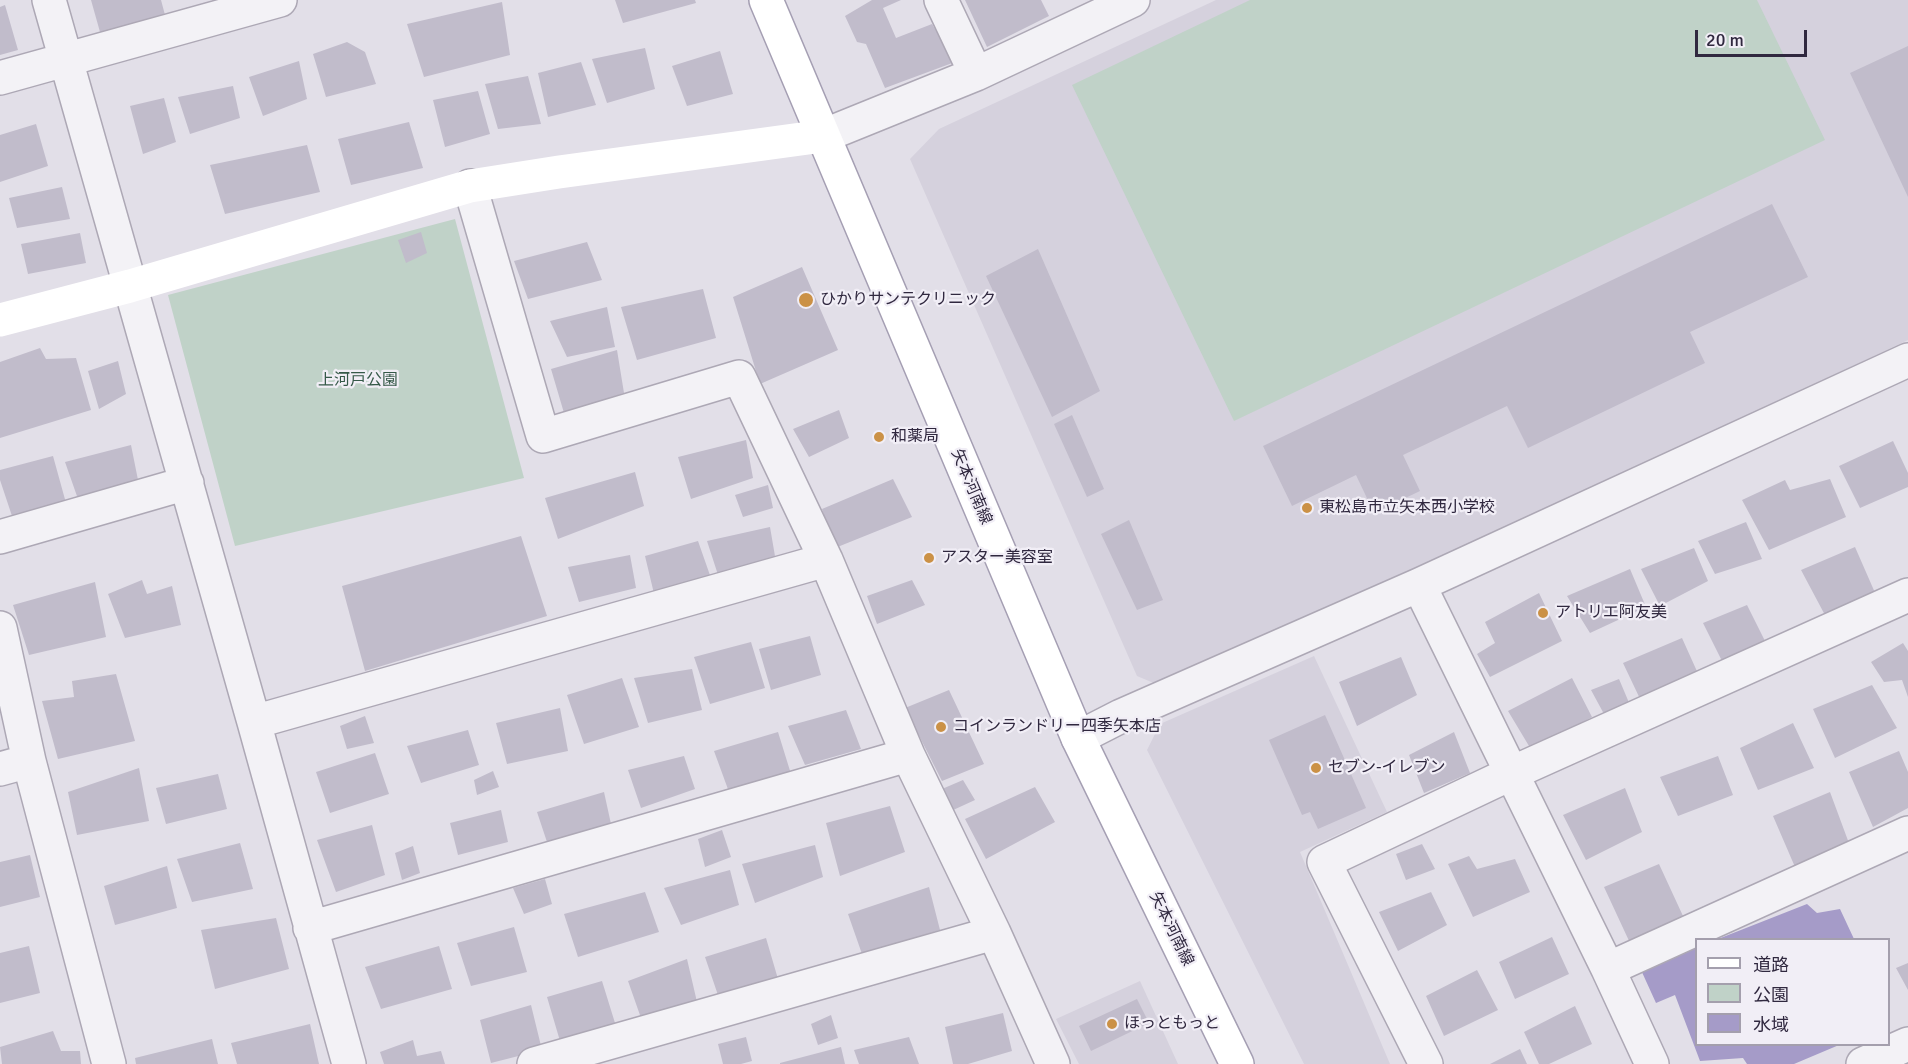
<!DOCTYPE html>
<meta charset="utf-8">
<style>
body{margin:0}
#map{position:relative;width:1908px;height:1064px;overflow:hidden;background:#e2dfe8;font-family:Signika,"Noto Sans JP",sans-serif}
canvas{display:block}
.legend{position:absolute;left:1695px;top:938px;width:195px;height:108px;box-sizing:border-box;background:#f1eef6;border:2px solid #a49fad;margin:0;padding:8px 10px;list-style:none;font-size:18px;color:#30283f}
.legend li{display:flex;align-items:center;gap:12px;height:30px}
.legend b{width:30px;border:2px solid #a49fad}
.scale{position:absolute;left:1695px;top:30px;width:112px;height:27px;box-sizing:border-box;border:3px solid #30283f;border-top:0;padding-left:8px;font-size:18px;line-height:21px;white-space:nowrap;color:#30283f;-webkit-text-stroke:4px #f1eef6;paint-order:stroke}
</style>
<div id="map">
<canvas width="1908" height="1064"></canvas>
<ul class="legend">
<li><b style="height:8px;background:#fff"></b>道路</li>
<li><b style="height:16px;background:#c0d2c8"></b>公園</li>
<li><b style="height:16px;background:#a59bc8"></b>水域</li>
</ul>
<div class="scale">20 m</div>
</div>
<script>
const ctx = document.querySelector('canvas').getContext('2d');
ctx.lineJoin = 'round';
function fill(path, color) { ctx.fillStyle = color; ctx.fill(path, 'evenodd'); }
function strokePath(path, color, width, dash) { ctx.strokeStyle = color; ctx.lineWidth = width; ctx.lineCap = dash ? 'butt' : 'round'; ctx.setLineDash(dash || []); ctx.stroke(path); }
function label(font, color, halo, rows, align = 'center') {
  ctx.font = font + ' Signika,"Noto Sans JP",sans-serif'; ctx.lineWidth = 4.5; ctx.setLineDash([]); ctx.textBaseline = 'middle'; ctx.strokeStyle = halo; ctx.fillStyle = color; for (const [text, x, y, turn = 0] of rows) {
    ctx.save(); ctx.translate(x, y); ctx.rotate((+turn || 0) * Math.PI / 180); ctx.textAlign = isNaN(turn) ? turn : align; if (halo) ctx.strokeText(text, 0, 0); ctx.fillText(text, 0, 0); ctx.restore();
  }
}
fill(new Path2D(`
 M1216,0H1908V340L1168,689L1137,676L910,159L939,129Z
 M1314,656L1387,812L1300,852L1390,1064H1304L1147,750L1160,724Z
 M1140,981L1178,1064H1079L1056,1019Z`), '#d5d1dd');
fill(new Path2D(`
 M1250,0H1757L1825,140L1234,421L1072,85Z
 M455,219L524,478L235,546L168,295Z`), '#c0d2c8');
fill(new Path2D(`
 M1807,904L1817,913L1840,909L1854,939H1718Z
 M1696,948V1044L1839,1045L1794,1064H1747L1743,1058L1700,1061L1675,995L1656,1003L1641,970Z`), '#a59bc8');
fill(new Path2D(`
 M91,0H161L165,15L100,32Z
 M615,0H695L696,3L623,23Z
 M872,0H901L883,8L896,38L932,24L955,62L885,88L866,44L857,42L845,16Z
 M965,0H1041L1049,16L987,47Z
 M502,2L510,55L424,77L407,24Z
 M5,5L18,50L0,55V7Z
 M347,42L365,52L376,84L326,97L313,54Z
 M1908,46V197L1850,73Z
 M645,48L655,89L607,103L592,59Z
 M720,51L733,94L687,106L672,66Z
 M299,61L307,99L263,116L249,77Z
 M581,62L596,105L548,117L538,73Z
 M528,76L541,124L498,129L485,84Z
 M233,86L240,118L190,134L178,97Z
 M478,91L490,134L445,147L433,100Z
 M164,98L176,142L143,154L130,106Z
 M409,122L423,168L351,185L338,139Z
 M36,124L48,166L0,182V135Z
 M307,145L320,192L225,214L210,165Z
 M62,187L70,219L17,228L9,198Z
 M1772,204L1808,277L1690,332L1705,363L1528,448L1507,406L1403,455L1420,491L1374,513L1356,475L1292,506L1263,446Z
 M421,232L427,253L406,263L398,240Z
 M80,233L86,263L28,274L21,244Z
 M587,242L602,280L528,299L514,261Z
 M1038,249L1100,391L1052,417L986,276Z
 M802,267L838,350L760,384L733,297Z
 M703,289L716,338L637,360L621,307Z
 M607,307L615,347L567,357L550,321Z
 M40,348L46,359L76,358L91,410L0,438V362Z
 M617,350L624,393L564,413L551,369Z
 M118,361L126,394L99,409L88,371Z
 M839,410L849,438L809,457L793,429Z
 M1072,415L1104,489L1087,497L1054,424Z
 M746,440L753,478L691,499L678,457Z
 M1893,441L1908,473V487L1860,508L1839,466Z
 M131,445L138,480L78,499L65,462Z
 M53,456L66,503L13,519L0,480V470Z
 M635,472L644,506L558,539L545,498Z
 M893,479L912,517L835,548L822,509Z
 M1830,479L1846,517L1769,550L1742,500L1785,480L1790,490Z
 M768,485L773,508L743,517L735,495Z
 M1129,520L1163,600L1137,610L1101,534Z
 M1746,522L1762,559L1715,574L1698,541Z
 M770,527L776,562L720,581L707,541Z
 M521,536L547,616L365,671L342,586Z
 M698,541L712,581L656,602L645,556Z
 M1855,547L1876,595L1826,617L1801,570Z
 M1694,548L1708,581L1660,606L1641,569Z
 M630,555L636,588L579,602L568,567Z
 M1630,569L1646,607L1590,633L1567,596Z
 M142,580L147,594L172,586L181,625L125,638L108,594Z
 M912,580L925,605L877,624L867,596Z
 M95,582L106,637L29,655L13,605Z
 M1539,593L1562,641L1490,677L1477,654L1495,643L1485,622Z
 M1747,605L1768,647L1725,667L1703,623Z
 M810,636L821,675L771,690L759,649Z
 M1682,638L1700,678L1642,703L1623,663Z
 M751,642L765,688L710,704L694,657Z
 M1903,643L1908,651V697L1902,680L1884,682L1871,662Z
 M1401,657L1417,695L1357,726L1339,682Z
 M692,669L702,710L648,723L634,678Z
 M116,674L135,741L58,759L42,701L74,697L72,681Z
 M622,678L639,727L584,744L567,695Z
 M1572,678L1592,717L1532,751L1508,711Z
 M1619,679L1630,705L1604,714L1591,690Z
 M1872,685L1897,728L1835,758L1813,709Z
 M949,690L984,764L942,781L905,708Z
 M560,708L568,751L507,764L496,723Z
 M846,710L861,749L805,765L788,726Z
 M1325,715L1366,808L1318,829L1310,812L1302,815L1269,740Z
 M365,716L374,743L347,749L340,726Z
 M1793,723L1814,768L1758,790L1740,748Z
 M468,730L479,765L421,783L407,746Z
 M778,732L791,774L729,792L714,751Z
 M1454,732L1470,773L1424,793L1409,755Z
 M1899,751L1908,772V808L1873,827L1849,772Z
 M375,753L389,794L330,813L316,772Z
 M684,756L695,789L641,808L628,770Z
 M1718,756L1733,795L1678,816L1660,777Z
 M139,768L149,821L77,835L68,792Z
 M493,771L499,787L477,795L474,780Z
 M218,774L227,809L166,824L156,788Z
 M963,780L975,800L951,811L942,789Z
 M1035,787L1055,822L986,859L965,819Z
 M1625,788L1642,832L1586,860L1563,815Z
 M604,792L611,824L547,842L537,812Z
 M1830,792L1850,846L1795,867L1773,816Z
 M890,806L905,852L840,876L826,823Z
 M501,810L508,842L458,855L450,823Z
 M372,825L385,875L336,892L317,840Z
 M722,830L731,857L705,867L698,839Z
 M240,843L253,889L192,902L177,859Z
 M1422,844L1435,869L1406,880L1396,854Z
 M815,845L823,877L755,903L742,864Z
 M413,846L420,873L402,880L395,853Z
 M30,855L40,897L0,907V862Z
 M1469,856L1477,869L1515,859L1530,892L1473,917L1448,864Z
 M1659,864L1683,916L1630,943L1604,887Z
 M167,866L177,908L115,925L104,886Z
 M730,870L739,905L681,925L664,888Z
 M545,879L552,904L524,914L513,888Z
 M929,887L940,930L862,954L848,914Z
 M645,892L659,932L578,957L564,914Z
 M1431,892L1447,925L1398,951L1379,912Z
 M276,918L289,969L215,989L201,930Z
 M514,927L527,972L471,986L457,943Z
 M1552,937L1569,974L1515,999L1499,962Z
 M766,938L778,979L720,1001L705,957Z
 M29,946L40,993L0,1003V953Z
 M439,946L452,989L381,1009L365,967Z
 M687,959L697,1002L641,1018L628,981Z
 M1908,963V990L1896,968Z
 M1477,970L1498,1010L1444,1036L1426,996Z
 M602,981L615,1023L560,1041L547,997Z
 M1137,999L1149,1023L1091,1051L1079,1026Z
 M531,1005L542,1050L491,1063L480,1020Z
 M1575,1006L1592,1044L1549,1064H1539L1524,1032Z
 M1003,1013L1012,1051L968,1064H953L945,1027Z
 M831,1015L838,1038L818,1045L811,1024Z
 M310,1024L319,1064H237L231,1043Z
 M53,1031L61,1051H80L81,1064H2L0,1047Z
 M746,1037L752,1061L741,1064H723L718,1044Z
 M909,1037L919,1064H859L854,1050Z
 M212,1039L218,1064H136L135,1058Z
 M413,1040L417,1056L441,1051L445,1064H384L380,1052Z
 M841,1047L845,1064H780V1063Z
 M1520,1049L1527,1064H1490Z`), '#c1bccb');
const street = new Path2D(`
 M49,0L254,722L349,1064
 M941,0L976,74
 M0,78L280,0
 M823,136L976,74L1133,0
 M470,186L543,436L739,377L826,560L908,755L994,933L1053,1064
 M0,537L187,483
 M1419,585L1608,969L1652,1064
 M0,628L29,761L109,1064
 M254,722L826,560
 M1078,738L1121,716L1419,585L1908,360
 M0,769L29,761
 M310,928L908,755
 M1608,969L1908,833
 M534,1064L994,933
 M1426,1064L1324,862L1512,773L1908,595
 M1863,1064L1908,1044`);
const primary = new Path2D(`
 M766,0L1078,738L1237,1064`);
strokePath(street, '#ada8b5', 36);
strokePath(primary, '#a59fb3', 36);
strokePath(street, '#f3f2f6', 33);
strokePath(new Path2D(`
 M0,320L130,286L470,186L559,172L823,136`), '#fff', 33);
strokePath(primary, '#fff', 33);
for (const [x, y, r, color] of [
 [806,300,8,"#cb9146"],
 [879,437,6,"#cb9146"],
 [1307,508,6,"#cb9146"],
 [929,558,6,"#cb9146"],
 [1543,613,6,"#cb9146"],
 [941,727,6,"#cb9146"],
 [1316,768,6,"#cb9146"],
 [1112,1024,6,"#cb9146"]
]) { const dot = new Path2D(); dot.arc(x, y, r, 0, 2 * Math.PI); ctx.fillStyle = color; ctx.fill(dot); strokePath(dot, '#f1eef6', 2); }
label('16px', '#30283f', '#f1eef6', [
 ["ひかりサンテクリニック",820,300],
 ["和薬局",891,437],
 ["東松島市立矢本西小学校",1319,508],
 ["アスター美容室",941,558],
 ["アトリエ阿友美",1555,613],
 ["コインランドリー四季矢本店",953,727],
 ["セブン-イレブン",1328,768],
 ["ほっともっと",1124,1024]
], 'left');
label('16px', '#365a49', '#f1eef6', [
 ["上河戸公園",358,381]
]);
label('16px', '#30283f', '#f1eef6', [
 ["矢本河南線",971,487,67],
 ["矢本河南線",1171,929,64]
]);
</script>
